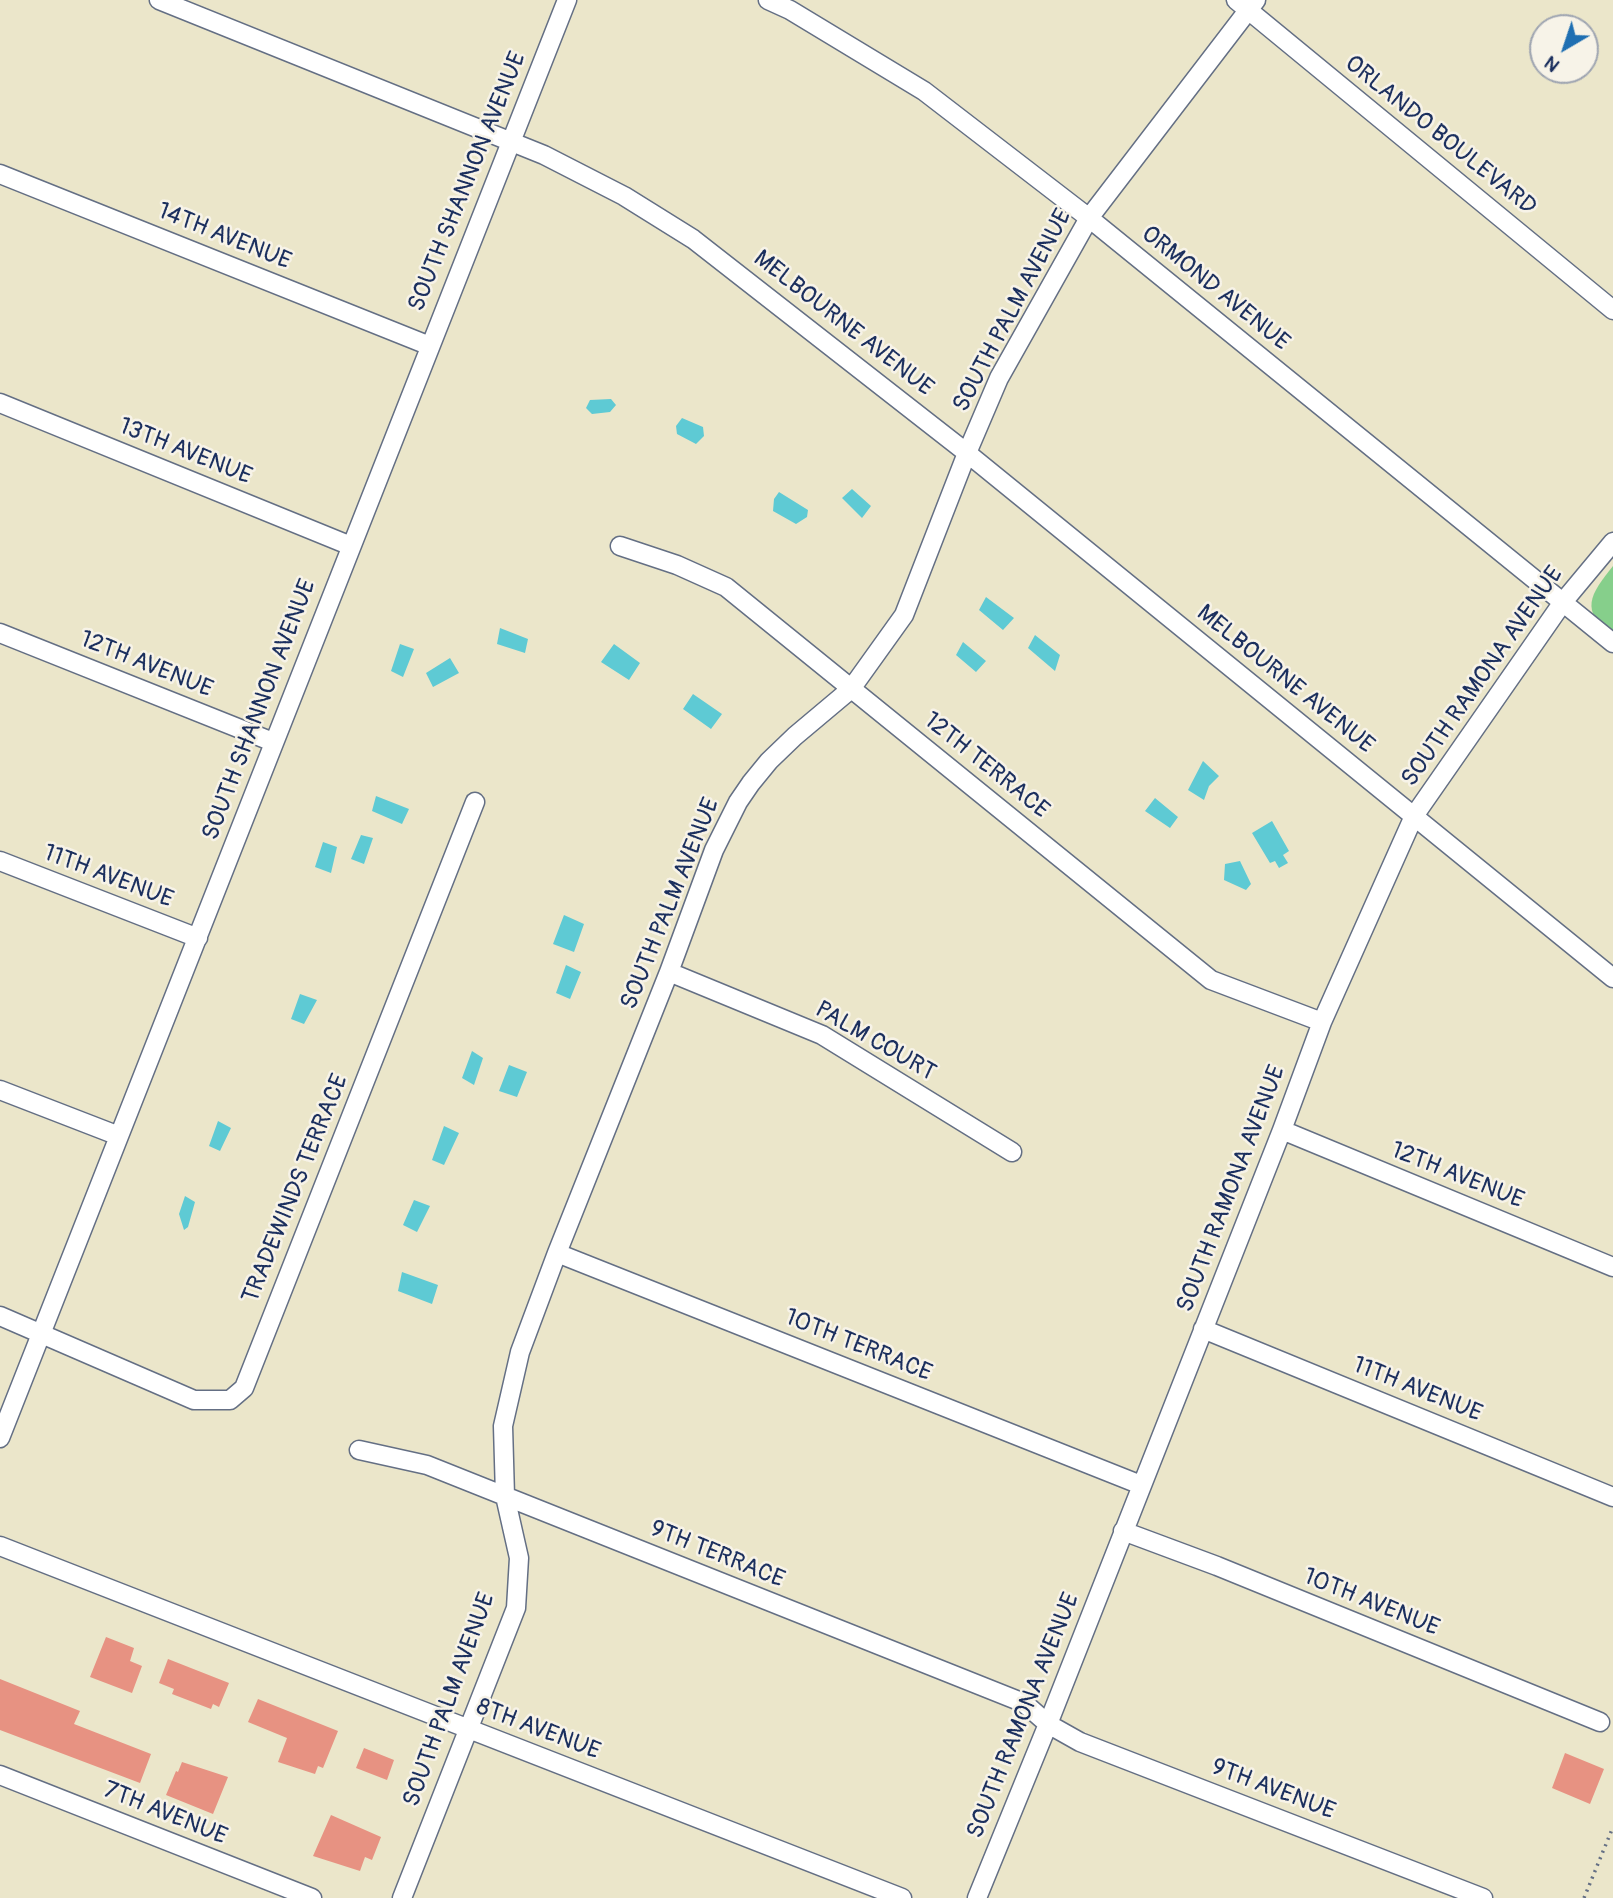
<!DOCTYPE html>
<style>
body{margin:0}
#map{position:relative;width:1613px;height:1898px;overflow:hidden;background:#ebe6ca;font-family:Pangolin,sans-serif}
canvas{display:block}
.north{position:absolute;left:1529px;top:14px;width:70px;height:70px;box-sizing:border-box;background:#f7f3e8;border:2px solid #9fa5b1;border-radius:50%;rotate:219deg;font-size:19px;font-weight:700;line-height:28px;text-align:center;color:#1b2f5e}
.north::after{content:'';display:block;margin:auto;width:24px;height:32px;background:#1f6fb2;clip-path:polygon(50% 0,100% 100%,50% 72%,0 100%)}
</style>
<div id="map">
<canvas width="1613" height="1898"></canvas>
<div class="north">N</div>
</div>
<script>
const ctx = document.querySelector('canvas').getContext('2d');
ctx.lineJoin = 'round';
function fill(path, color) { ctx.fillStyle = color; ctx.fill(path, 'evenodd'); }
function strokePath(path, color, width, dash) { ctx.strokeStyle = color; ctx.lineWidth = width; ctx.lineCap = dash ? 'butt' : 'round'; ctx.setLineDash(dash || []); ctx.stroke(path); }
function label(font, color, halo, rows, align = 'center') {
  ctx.font = font + ' Pangolin,sans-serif'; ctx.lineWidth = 5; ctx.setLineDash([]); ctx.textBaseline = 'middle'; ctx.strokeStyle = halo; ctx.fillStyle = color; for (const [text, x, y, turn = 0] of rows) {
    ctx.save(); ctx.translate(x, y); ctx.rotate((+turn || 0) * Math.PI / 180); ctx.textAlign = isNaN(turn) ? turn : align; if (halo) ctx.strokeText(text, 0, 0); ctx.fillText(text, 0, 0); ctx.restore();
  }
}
fill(new Path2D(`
 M1613,566V637C1579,610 1590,595 1613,566Z`), '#86cf8b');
fill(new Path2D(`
 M611,399L616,405L610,412L592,414L586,408L590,400Z
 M682,418L703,427L704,436L696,444L677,434L676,426Z
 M852,489L871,506L862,518L842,498Z
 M779,492L808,510L807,517L796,524L773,511L774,499Z
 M986,597L1014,618L1003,630L979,610Z
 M500,628L528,639L525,653L497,644Z
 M1035,635L1060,655L1055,671L1028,648Z
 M963,642L986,661L976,672L956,655Z
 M400,644L414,649L403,677L391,671Z
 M614,644L640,663L629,680L601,662Z
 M450,658L459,673L433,687L426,673Z
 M693,694L722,714L711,729L683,709Z
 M1203,761L1219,776L1209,786L1204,800L1188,790Z
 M376,796L409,809L402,824L372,811Z
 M1155,798L1178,817L1170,828L1145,811Z
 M1272,821L1289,851L1283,855L1288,863L1279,868L1275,861L1270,863L1252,833Z
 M361,835L373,838L364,864L351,859Z
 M323,842L337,847L331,873L315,867Z
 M1240,861L1251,884L1246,890L1224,880L1225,864Z
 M564,915L584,924L574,952L553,944Z
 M566,965L581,972L570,999L556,993Z
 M300,994L317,1000L304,1024L291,1019Z
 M472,1051L483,1058L474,1085L462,1078Z
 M509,1065L527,1072L517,1097L499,1091Z
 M218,1121L231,1128L220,1151L209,1146Z
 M444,1126L459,1133L444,1165L432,1160Z
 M185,1196L195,1202L188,1227L184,1230L179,1214Z
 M414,1200L430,1206L417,1232L403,1225Z
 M402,1272L438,1285L432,1304L398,1291Z`), '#5ecad4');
fill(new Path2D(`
 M106,1637L134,1648L130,1661L142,1666L132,1693L90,1677Z
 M168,1659L229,1683L219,1707L213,1704L211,1709L172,1694L174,1689L159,1683Z
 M0,1679L80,1711L74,1724L151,1754L140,1783L0,1730Z
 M258,1699L338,1731L323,1768L318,1766L315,1774L278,1762L287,1738L248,1722Z
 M364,1748L394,1760L387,1780L356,1768Z
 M1565,1753L1604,1769L1590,1804L1552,1788Z
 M182,1762L228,1777L213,1814L166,1795L176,1771L178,1772Z
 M331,1815L381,1837L372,1860L365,1857L360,1871L313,1856Z`), '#e79282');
const street = new Path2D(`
 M159,0L544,155L624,196L693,239L967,453L1613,978
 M768,0L790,10L924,91L1089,218L1613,643
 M1236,0L1613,310
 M0,174L430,346
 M0,403L351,546
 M620,546L677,565L726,587L1211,980L1322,1022
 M0,633L273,742
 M0,861L198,938
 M669,972L822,1035L1012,1152
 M0,1090L119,1136
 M1282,1130L1613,1267
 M557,1253L1141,1485
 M0,1316L194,1400H230L244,1388L475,802
 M1203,1329L1613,1497
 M0,1438L567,0
 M359,1450L427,1465L1024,1703L1048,1724L1080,1742L1483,1898
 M1123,1531L1217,1566L1600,1722
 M0,1546L902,1898
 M0,1775L312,1898
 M402,1898L516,1608L519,1558L505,1496L503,1426L520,1352L557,1253L669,972L714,850L738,802L751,783L769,761L795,736L851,689L904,615L967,453L999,378L1089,218L1256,0
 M977,1898L1048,1724L1282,1130L1322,1022L1414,816L1563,602L1613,542`);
strokePath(street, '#646f84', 21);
strokePath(new Path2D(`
 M1584,1898L1613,1827`), '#646f84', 3.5, [2, 5]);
strokePath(street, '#fff', 18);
label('24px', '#1b2f5e', '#f7f3e8', [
 ["ORLANDO BOULEVARD",1440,136,39],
 ["SOUTH SHANNON AVENUE",468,182,-68],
 ["14TH AVENUE",224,237,22],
 ["ORMOND AVENUE",1215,289,39],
 ["SOUTH PALM AVENUE",1013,311,-62],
 ["MELBOURNE AVENUE",843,324,38],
 ["13TH AVENUE",185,452,22],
 ["12TH AVENUE",146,665,22],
 ["SOUTH RAMONA AVENUE",1483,677,-55],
 ["MELBOURNE AVENUE",1285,680,39],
 ["SOUTH SHANNON AVENUE",260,710,-69],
 ["12TH TERRACE",986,766,39],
 ["11TH AVENUE",108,877,21],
 ["SOUTH PALM AVENUE",671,904,-68],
 ["PALM COURT",875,1042,30],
 ["12TH AVENUE",1457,1176,22],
 ["TRADEWINDS TERRACE",296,1189,-68],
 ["SOUTH RAMONA AVENUE",1232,1189,-69],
 ["10TH TERRACE",858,1346,22],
 ["11TH AVENUE",1417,1390,22],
 ["9TH TERRACE",717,1555,22],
 ["10TH AVENUE",1371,1603,22],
 ["SOUTH PALM AVENUE",450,1700,-70],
 ["SOUTH RAMONA AVENUE",1024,1716,-68],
 ["8TH AVENUE",538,1730,21],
 ["9TH AVENUE",1273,1790,21],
 ["7TH AVENUE",165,1814,22]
]);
</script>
